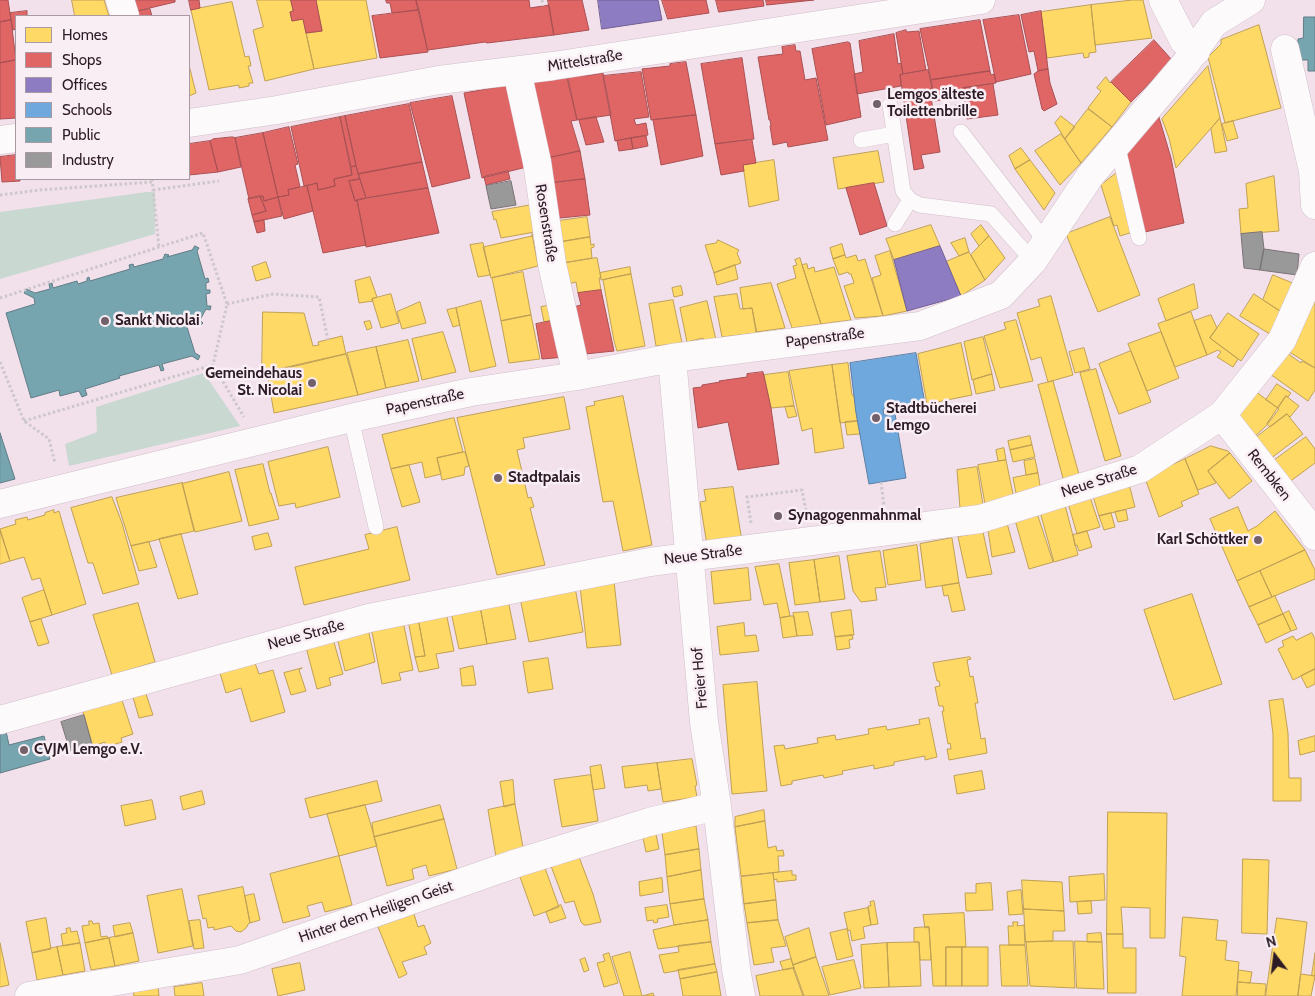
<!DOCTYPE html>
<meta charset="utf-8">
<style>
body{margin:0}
#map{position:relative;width:1315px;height:996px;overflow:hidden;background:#f2e1eb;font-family:Cabin,sans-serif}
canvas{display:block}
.legend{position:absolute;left:15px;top:15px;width:175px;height:165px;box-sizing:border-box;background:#f9eef4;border:1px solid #a79aa2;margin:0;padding:6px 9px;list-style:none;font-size:15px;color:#2d1b26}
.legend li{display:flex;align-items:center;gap:10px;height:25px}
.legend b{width:25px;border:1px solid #a79aa2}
.north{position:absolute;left:1250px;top:931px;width:50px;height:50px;-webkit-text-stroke:4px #f9eef4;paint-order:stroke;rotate:345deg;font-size:14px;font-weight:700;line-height:20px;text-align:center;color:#2d1b26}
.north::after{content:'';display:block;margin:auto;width:18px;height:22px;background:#2d1b26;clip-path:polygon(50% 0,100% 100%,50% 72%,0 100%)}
</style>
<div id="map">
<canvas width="1315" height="996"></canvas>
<ul class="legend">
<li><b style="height:14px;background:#ffd966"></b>Homes</li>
<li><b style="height:14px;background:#e06666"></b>Shops</li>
<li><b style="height:14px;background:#8e7cc3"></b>Offices</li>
<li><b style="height:14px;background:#6fa8dc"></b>Schools</li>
<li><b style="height:14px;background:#76a5af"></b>Public</li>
<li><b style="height:14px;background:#999"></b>Industry</li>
</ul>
<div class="north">N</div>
</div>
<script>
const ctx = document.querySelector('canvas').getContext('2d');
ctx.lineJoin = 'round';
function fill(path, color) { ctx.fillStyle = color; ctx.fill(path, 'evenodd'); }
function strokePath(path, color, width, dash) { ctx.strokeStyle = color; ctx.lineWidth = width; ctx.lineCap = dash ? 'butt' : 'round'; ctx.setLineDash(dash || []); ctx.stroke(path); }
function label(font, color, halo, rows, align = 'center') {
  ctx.font = font + ' Cabin,sans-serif'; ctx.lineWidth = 5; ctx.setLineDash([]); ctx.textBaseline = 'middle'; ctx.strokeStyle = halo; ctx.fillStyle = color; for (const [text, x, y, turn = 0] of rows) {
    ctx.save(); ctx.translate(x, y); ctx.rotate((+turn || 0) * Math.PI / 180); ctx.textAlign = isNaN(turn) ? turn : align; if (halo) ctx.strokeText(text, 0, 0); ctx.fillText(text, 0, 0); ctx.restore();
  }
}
fill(new Path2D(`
 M147,192H155V234L0,279V212Z
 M204,373L240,426L69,466L65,444L97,432L96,407Z`), '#c9d8d1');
const homes = new Path2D(`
 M72,0H104L109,16H114H75Z
 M257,0H291L293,11L290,12L292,21L303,19L314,69L265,81L253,30L263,27Z
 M316,0H366L377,58L314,69L306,33L322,31Z
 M1133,0H1143L1152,38L1095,45L1091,5Z
 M232,2L245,57L249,56L251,66H248L253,83H249V86L239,88V85L209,90L191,10Z
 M1091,5L1096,52L1089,53V57L1084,58L1083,53L1047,58L1041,12Z
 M1259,25L1281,108L1225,123L1208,57L1221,44V40Z
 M189,65L196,93L189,96Z
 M1208,66L1220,118L1176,168L1169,138L1162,119Z
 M1106,77L1110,83L1111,82L1131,102L1112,127L1088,108L1101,91L1097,88Z
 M1088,109L1112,127L1081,163L1065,139Z
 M1061,116L1075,127L1065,139L1055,123Z
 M1220,118L1227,151L1215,153L1211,129Z
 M1233,121L1238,138L1227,141L1222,124Z
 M1061,134L1081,163L1060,185L1035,151Z
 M1021,148L1030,160L1015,169L1009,156Z
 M878,151L884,182L838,189L833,158Z
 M774,160L779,200L749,207L743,165Z
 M1030,160L1055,193L1044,210L1015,169Z
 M1118,172L1133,232L1120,236L1117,225L1114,226L1111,217L1101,185Z
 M1274,176L1279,231L1241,234L1239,209L1248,208L1246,184Z
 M532,205L535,232L501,238L496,219L494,220L492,212Z
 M587,217L590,237L554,243L551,222Z
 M1110,217L1140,295L1098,312L1066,234Z
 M931,225L940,246L894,260L886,239Z
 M981,225L989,236L979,246L971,234Z
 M532,234L538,266L491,278L483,247L532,236Z
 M989,236L1005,258L985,280L971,255Z
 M590,237L591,245L594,244V247L591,248L592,258L557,264L554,243Z
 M965,238L969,252L959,256L951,243Z
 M718,240L739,250L737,253L741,263L714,273L705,245L716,243Z
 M483,243L490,275L478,277L470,245Z
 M842,244L845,255L833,259L830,248Z
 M890,251L907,311L883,316L872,278L881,275L875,256Z
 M969,252L985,280L961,296L946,262Z
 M845,255L846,258L856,255L858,261L865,259L883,316L855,318L844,286L854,283L851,274H849L848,272L839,275L833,259Z
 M597,258L601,278H599L601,290L578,293L576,282L564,285L559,264Z
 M800,258L821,324L792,328L777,284L796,278L793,266L797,265L795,260Z
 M266,262L271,277L256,281L252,267Z
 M807,264L808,269L814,267L815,272L834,267L851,320L821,324L802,265Z
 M735,265L738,279L717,285L714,273Z
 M630,267L631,274L601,280L600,273Z
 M523,272L531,315L501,321L492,278Z
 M631,274L645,346L617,351L614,341L603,280Z
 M1273,275L1295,284L1283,313L1263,300Z
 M370,277L377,297L372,299L373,301L359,303L355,281Z
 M771,283L785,328L756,332L752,308L743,309L740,288Z
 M1194,284L1198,308L1166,321L1158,299Z
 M681,286L683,295L674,297L672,288Z
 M391,294L399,323L381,328L372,299Z
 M737,294L740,309L752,308L757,333L722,337L714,297Z
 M1254,294L1283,313L1270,334L1240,316Z
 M1315,294V368L1283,348Z
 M1051,296L1073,375L1048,382L1041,357L1031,360L1017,313L1040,306L1038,300Z
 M673,300L682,343L656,346L649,304Z
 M481,301L496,366L470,372L456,308Z
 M707,301L716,340L704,341L703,338L687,342L680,308Z
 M420,302L426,323L402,329L397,312Z
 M552,305L556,320L544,322L541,307Z
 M456,308L460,325L453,327L447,310Z
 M263,312L304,313L313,346L319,345L318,342L342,336L346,354L262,374Z
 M1191,312L1207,355L1175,367L1158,324Z
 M1228,313L1259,334L1241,361L1210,338Z
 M531,315L540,359L509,363L501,321Z
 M1211,315L1217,328L1210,338L1238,359L1233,367L1217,357L1221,352L1218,350L1207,355L1194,321Z
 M1016,320L1033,381L1000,388L984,336L1006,329L1004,323Z
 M370,321L372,328L367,330L364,322Z
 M443,332L456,372L422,380L412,339Z
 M1161,332L1179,378L1147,391L1128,344Z
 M983,337L992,374L972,380L964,342Z
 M408,340L419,381L386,388L376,347Z
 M961,343L972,395L927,404L918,354Z
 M376,347L386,388L358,395L347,353Z
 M1279,347L1301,363L1302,361L1315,368V390L1308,401L1263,369Z
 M1084,348L1090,369L1075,373L1069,352Z
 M1131,351L1151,402L1119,414L1099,364Z
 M346,354L358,395L274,413L267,372Z
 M848,363L852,395H854L858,421L840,423L832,365Z
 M832,365L844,448L815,453L812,428L802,431L789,371Z
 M1096,369L1121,456L1105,461L1080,373Z
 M788,372L794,406L771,408L764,375Z
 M992,374L995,390L976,394L973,380Z
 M1053,381L1080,478L1064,482L1038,385Z
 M1277,384L1291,393L1288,397L1286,396L1278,408L1266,400Z
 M1251,388L1279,409L1266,426L1253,438L1237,417Z
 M623,396L652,545L623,551L613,501L603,502L586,407L595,405L594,402Z
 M1286,396L1299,406L1290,417L1287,414L1270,427L1267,424Z
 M564,397L570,429L523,438L525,448L517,450L528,498L531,497L534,507L530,508L545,565L497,575L457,418Z
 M794,406L797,416L788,418L785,407Z
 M1287,414L1303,434L1270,459L1254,439Z
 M454,418L463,452L437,458L441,474L425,478L422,462L391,469L382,435Z
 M858,421L860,434L847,435L845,422Z
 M1030,436L1032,445L1010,450L1008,441Z
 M1306,437L1315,449V463L1288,483L1272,462Z
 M1032,445L1035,457L1013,462L1010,450Z
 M1211,446L1228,451L1230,453L1208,471L1216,483L1198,490L1185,459Z
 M328,447L340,497L296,508L295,503L279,506L268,462Z
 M1004,448L1006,460L998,461L996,450Z
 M463,452H465L469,466L465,467L464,475L442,480L437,458Z
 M1230,453L1252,481L1229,499L1208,471Z
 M1035,459L1038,473L1026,475L1024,461Z
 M1185,459L1199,494L1181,502L1183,506L1159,517L1145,478Z
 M1006,460L1014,499L985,504L978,465Z
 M263,464L270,493H271L279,519L249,526L235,470Z
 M409,465L420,502L402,507L391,469Z
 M977,467L983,505L960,508L957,470Z
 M229,472L242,521L195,532L182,482L183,483Z
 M1038,473L1041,492L1017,498L1013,478Z
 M182,483L194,531L131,546L116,498Z
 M1129,484L1135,507L1099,516L1093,496Z
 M733,487L742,541L707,545L700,502L706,501L704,490Z
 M112,497L122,523L139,584L103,594L93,563H88L71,508Z
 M1090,497L1100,527L1077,534L1068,503Z
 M1065,505L1078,555L1054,562L1040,512Z
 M1238,507L1248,531L1257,526L1275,511L1305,550L1237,581L1210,519Z
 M54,510V513L59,511L86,604L52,615L40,578L32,580L24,557L10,561L0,529L16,524L15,520L27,517L28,520L45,515V513Z
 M1126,510L1128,520L1118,522L1115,512Z
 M1037,513L1053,562L1029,569L1015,520Z
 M1111,513L1115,527L1104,530L1099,516Z
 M1007,523L1015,552L992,557L988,530Z
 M397,527L410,580L304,605L295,567L369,549L365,535Z
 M0,531L10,561L0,564Z
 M1087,531L1092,547L1079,551L1077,545L1075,546L1073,535Z
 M983,532L992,574L967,578L958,537Z
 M268,533L272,546L255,550L252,537Z
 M181,534L198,594L178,599L159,539Z
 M952,538L959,583L926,588L920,544Z
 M149,542L157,567L139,571L131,546Z
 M917,545L921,580L888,585L883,551Z
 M1305,550L1315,570V579L1272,597L1260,571Z
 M880,551L886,587L875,588L877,600L861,602L853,591L847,556Z
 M839,556L845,599L820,602L814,560Z
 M814,560L820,602L795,605L789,563Z
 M779,564L790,616L780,618L777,603L764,605L755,567Z
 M748,568L751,600L714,604L711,572Z
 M1260,571L1272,597L1249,607L1237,581Z
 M614,581L621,645L587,648L580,586Z
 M959,583L965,610L952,612L948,595L944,596L942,586Z
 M575,587L583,632L529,642L520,598Z
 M44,590L52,615L30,622L22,598Z
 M1192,594L1222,684L1174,700L1144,610Z
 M1275,596L1283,614L1258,625L1249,607Z
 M508,600L516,639L487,644L480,606Z
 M138,603L155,662L112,675L93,615Z
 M480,606L487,644L459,649L451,612Z
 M851,610L854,635L835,637L831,613Z
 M1289,611L1297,629L1291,631L1283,614Z
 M446,612L454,651L436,654L439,668L419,672L415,657L425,656L418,618Z
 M808,612L813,635L797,636L793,613Z
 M1283,614L1291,631L1266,643L1258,625Z
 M790,616H794L797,636L783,638L780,618Z
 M418,618L425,656L415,657L408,620Z
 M41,619L49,643L38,646L30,622Z
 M403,621L413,670L399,673L401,680L382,684L371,627Z
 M744,623L745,636L756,635L759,651L720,655L717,627Z
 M368,628L375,662L345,671L337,637Z
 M1312,633L1315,639V669L1293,680L1278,649L1284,646L1282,641L1293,636L1296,640Z
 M852,635L853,639L849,640L850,648L837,650L835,637Z
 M333,639L343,674L329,678L331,685L317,689L306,647Z
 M970,657L971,659L967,660L970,677L973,676L978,703H975L981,739L985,738L987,753L949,760L947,749H951L950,743L948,744L942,711H944L943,706H939L935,687L940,686L939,681H937L933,663Z
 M548,658L553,689L528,693L523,662Z
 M255,663L259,674L273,670L285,712L251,722L241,688L226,693L220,673Z
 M473,666L476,685L462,686L460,669Z
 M302,668L299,670L306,691L291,695L284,673Z
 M1315,669V684L1307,688L1301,676Z
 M757,682L767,791L732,794L723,685Z
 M146,694L153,715L139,718L133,697Z
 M121,697L133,734L121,738L122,742L106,747L105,742L93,746L82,709Z
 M1283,699L1288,733L1289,778H1301V801H1273V734L1269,701Z
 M929,718L937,757L925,760V756L894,762V765L874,769V765L842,771L843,774L824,778L823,775L792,781V784L781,786L774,746L784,745L785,749L818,743L817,738L835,735L836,740L869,734L868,729L886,726L887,730L920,724L919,720Z
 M1315,736V751L1300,755L1298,741Z
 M692,759L697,785L695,786L697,797L663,802L657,763Z
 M657,763L661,789L648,791L647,785L625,788L622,767Z
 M601,765L605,788L593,790L590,767Z
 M982,771L985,789L957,794L954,776Z
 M591,775L598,821L562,827L554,780Z
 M513,780L515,804L504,807L500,782Z
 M377,781L382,801L310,818L305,799Z
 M202,791L205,804L183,810L180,797Z
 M152,800L156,819L125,826L121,806Z
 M515,804L523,847L496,857L488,810Z
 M365,805L377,846L339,856L327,814Z
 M440,805L444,819L374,837L372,823Z
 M764,810L765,821L735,827V817Z
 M1108,812L1167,813L1165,938H1150V908L1121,907L1123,934H1107Z
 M444,819L457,869L429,876L426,865L412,869L414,879L387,886L374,837Z
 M765,821L768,848L776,846L777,851L783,850L784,856H778L779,872L741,876L735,827Z
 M696,826L699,849L665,855L662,833Z
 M656,834L659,849L646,852L643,838Z
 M699,849L701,870L667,877L665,855Z
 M339,856L352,905L325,912L322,902L307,906L310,916L283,923L270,874Z
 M579,857L593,894L601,922L587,925H584L581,922L574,901L565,903L551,866Z
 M1243,859L1269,860L1267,934L1242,933Z
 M545,868L559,907L534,916L520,877Z
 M701,870L704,899L670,904L667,877Z
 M792,871V875H796V880L777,882V879L774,880L773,873Z
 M773,873L776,900L744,904L741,877Z
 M1104,874L1105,900L1070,902L1069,877Z
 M662,878L663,892L640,896L639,882Z
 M1022,880L1062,882L1064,911L1024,909Z
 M991,883L993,910L966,911L965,893H976V884Z
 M243,887L250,923H249L246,928L241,932L236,931L231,926L214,930V927L208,928L206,918L203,919L198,896Z
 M182,889L193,946L158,953L147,896Z
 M1021,890L1023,914L1009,915L1007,892Z
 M254,894L260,920L250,923L245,896Z
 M704,899L708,920L674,925L670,904Z
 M776,900L778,920L747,923L744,904Z
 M874,901L878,924L871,925L868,906H871L870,902Z
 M1091,901L1092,913L1078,914L1077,902Z
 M561,905L566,918L550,923L546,912Z
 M667,905L669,917L657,919L658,922L654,923L653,920L647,921L645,908Z
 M868,908L871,925L863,927L865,938L852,941L850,930L848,931L844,913Z
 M1024,909L1064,911L1065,931H1053V941L1026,942Z
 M964,913L966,947H946V986H933L929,927L925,928L923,915Z
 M414,914L418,927L424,925L431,943L424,947L427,954L402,962L407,974L399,978L378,927Z
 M1183,917L1218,920L1216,940L1227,941L1225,960L1239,962L1236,996H1182L1186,957L1180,956Z
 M46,918L51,949L32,953L26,922Z
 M1277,918L1307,922L1298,996H1266Z
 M200,920L204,948L194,949L189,921Z
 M708,920L711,942L658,949L653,930L674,925Z
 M778,920L786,946L771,948L774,962L754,965L747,923Z
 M89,921H92L93,924L99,923L101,937L107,936L108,938L85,943L82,926L89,925Z
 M1013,922H1018L1017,926L1024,925L1025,945H1009L1008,926H1013Z
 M130,923L133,933L115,937L113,926Z
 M929,927L931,960H920L919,942H914V928Z
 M70,928L71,932L77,931L80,943L63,946L61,934L67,933L66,929Z
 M809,928L816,957L793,965L785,937Z
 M847,929L853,956L837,960L830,933Z
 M133,933L139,961L115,966L109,938Z
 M1101,933L1102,942H1087V934Z
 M1107,934H1123V948H1136V993H1108Z
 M108,938H109L115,966L91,970L85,943Z
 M1053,941H1073L1075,988L1030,986L1026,942Z
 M1075,941L1102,942L1104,989L1077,988Z
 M711,942L715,964L664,973L659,955L679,952L678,946Z
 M914,942H919L921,986L889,987L887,943Z
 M0,943L9,985L0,987Z
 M80,943L85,971L63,975L57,947Z
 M887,943L889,987L864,988L861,945Z
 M1000,945H1025L1028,986H1002Z
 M57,947L63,975L37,980L32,953Z
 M946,947H962V986H946Z
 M962,947H988V986H962Z
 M630,952L642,996L653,993L654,996H624L612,957Z
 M609,953L618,983L604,987L597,963L605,961L603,955Z
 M1315,953V975L1314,976L1312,975Z
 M816,957L829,996H804L793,965Z
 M585,958L589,970L584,972L580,960Z
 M791,959L794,968L783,970L780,962Z
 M854,960L861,988L830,995L822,967Z
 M300,963L305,990L278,996L272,969Z
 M715,964L717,972L680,979L678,970Z
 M793,968L803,996H760L756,976Z
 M1239,970L1252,972L1250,983L1238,982Z
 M717,972L721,996H683L680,979Z
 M1301,974L1315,976L1311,996H1298Z
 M1238,982L1266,984L1265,996H1238Z
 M202,983L204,996H175L174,987Z
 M158,987L159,996H134L133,991Z`);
fill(homes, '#ffd966');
strokePath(homes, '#c0a053', 1);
const shops = new Path2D(`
 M0,0H8L11,20L0,22Z
 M125,0H175V2L129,13Z
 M189,0H199L200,8L191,10Z
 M291,0H316L322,31L306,33L303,19L292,21L290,12L293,11Z
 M386,0H416L419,10L392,13L390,3H387Z
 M416,0H529L530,8L549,5L554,35L487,43L485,42L428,50Z
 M548,0H582L589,30L554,35Z
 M662,0H706L709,13L668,19Z
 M716,0H763L764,6L719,12Z
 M766,0H814L767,5Z
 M150,9L152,16H130L129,13Z
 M419,10L428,52L380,58L372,16Z
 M27,11V16H16V29L13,30L10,13Z
 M1041,11L1048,69L1038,71L1034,51L1029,52L1021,15Z
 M1019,15L1031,74L996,82L983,20Z
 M11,20L16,60L0,63V22Z
 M980,20L990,71L931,80L920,29Z
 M906,30L907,32L919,31L926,70L903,74L896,33Z
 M894,34L898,64L901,63L903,74L900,75L901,86L857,94L854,74L863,72L859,41Z
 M1154,40L1172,60L1131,102L1111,82Z
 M848,42L850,43L861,117L826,125L812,49Z
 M795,45L796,51H800L805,80L816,78L828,140L788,147L787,142L773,145L770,126H771L770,120H769L758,57L783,54L782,47Z
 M742,58L754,139L715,144L701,64Z
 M16,60V118L0,119V63Z
 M686,62L696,115L651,120L642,69L670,66V64Z
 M1048,69L1050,83L1057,104L1044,111L1042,109L1034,74L1038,71Z
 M928,70L932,87L929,94L931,97L940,152L921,155L924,168L914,170L900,75Z
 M990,71L991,75L994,74L996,83L963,88L964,96L935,101L931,80Z
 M585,72V76L603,73L611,115L577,120L567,74Z
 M641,72L649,117L634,119L636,125L646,123L648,135L615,141L603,76Z
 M567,78L577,120L571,121L580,151L543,159L524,84Z
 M508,84L531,166L482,178L464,93L498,87V86Z
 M993,84L998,115L967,119L963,88Z
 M452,96L470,178L432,187L410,103Z
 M409,104L422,162L358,174L345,116Z
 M1158,114L1171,158L1184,223L1145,232L1125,150Z
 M696,115L703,156L661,165L653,120Z
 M345,116L356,166L351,167L340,117Z
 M340,117L352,175L334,179L335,186L318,190L317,183L304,186L291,127Z
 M596,117L604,142L586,145L579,120Z
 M289,127L298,164L295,165L300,187L288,190L289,195L278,197L263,133Z
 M263,133L278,197L264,201L263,196L249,199L235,138Z
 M644,136H646L648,146L633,149L631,138Z
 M233,137L235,138L241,167L218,172L210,141L213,139Z
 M631,138L633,149L619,151L617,141Z
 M752,140L756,163L743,165L744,171L721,175L715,144Z
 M210,141L218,172L189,175V144Z
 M580,151L585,179L547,183L545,159Z
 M16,155V179H20V181L2,182L0,157Z
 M422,162L428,188L366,198L358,174Z
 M356,166L360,179L349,181L355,201L357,200L366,245L323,253L307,186L317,183L318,190L335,186L334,179L352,175L351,167Z
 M508,171L510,179L486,185L484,177Z
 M360,179L366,198L355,201L349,181Z
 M585,179L590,215L550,219L546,184Z
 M874,183L887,226L860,235L846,188Z
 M307,186L313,211L284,219L278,197L289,195L288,190Z
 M428,188L439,233L366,247L357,200Z
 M260,196L266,211L252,215L248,199Z
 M260,196H263L264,201L278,197L282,216L254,222L252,215L266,211Z
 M264,220L265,231L257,233L254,222Z
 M601,290L614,351L585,354L569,308L581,305L578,293Z
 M556,320L566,357L542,359L536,324Z
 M763,372L771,408L779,464L738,470L728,422L698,428L693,388L702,387V385L720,382L719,381L747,377V374Z`);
fill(shops, '#e06666');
strokePath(shops, '#aa5053', 1);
const offices = new Path2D(`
 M598,0H658L662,20L602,29Z
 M940,246L961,296L907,311L894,260Z`);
fill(offices, '#8e7cc3');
strokePath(offices, '#715f94', 1);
const schools = new Path2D(`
 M916,353L925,404L883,409L884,415L895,414L906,478L869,484L856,413L850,363Z`);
fill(schools, '#6fa8dc');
strokePath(schools, '#5b7ea5', 1);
const public = new Path2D(`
 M1304,17H1315V71H1308V60H1299L1297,58L1298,39L1303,38Z
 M195,246L199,248L197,251L205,279L208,278L209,282L206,283V290H210V293L206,294L207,306H211L210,310L206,309L200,320L203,323L200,326L197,323L187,327L195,353L200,356L198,360L192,356L162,364L164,370L161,371L159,365L119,376L120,378L85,389L87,395L82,397L79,391L60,396L59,390L31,398L6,313L35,304L34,298L24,293L26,289L35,293L50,289L49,284L52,283L53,288L77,281L78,284L87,281V278L89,277L90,281L130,269L129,265L133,264L134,267L163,259L165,254L169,255L167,257L192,250Z
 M0,433L15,479L0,483Z
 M6,731L9,745L44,736L50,759L0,773V732Z`);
fill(public, '#76a5af');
strokePath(public, '#607c86', 1);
const industry = new Path2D(`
 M511,181L516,205L491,209L486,186Z
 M1262,232L1264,249L1260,270L1244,268L1241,234Z
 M1264,249L1299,254L1297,275L1260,270Z
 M84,715L92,745L70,751L61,722Z`);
fill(industry, '#999');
strokePath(industry, '#797376', 1);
const lane = new Path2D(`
 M890,105L903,191L910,200L920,205L991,214L1033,261
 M961,132L1046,242
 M861,140L894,134
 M1117,144L1139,238
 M895,224L910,200
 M351,418L376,527`);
const street = new Path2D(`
 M120,0L125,16
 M1163,0L1184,41L1196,51
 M1285,49L1313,171L1315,205
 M517,71L537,162L552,264L577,376
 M189,123L277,110L439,80L553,66L981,0
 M0,140L16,138
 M672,358L704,722L717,806L736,969L741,996
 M1222,415L1312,530L1315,536
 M0,504L351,418L471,392L577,376L672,358L920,326L1001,295L1033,261L1090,176L1186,63L1214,23L1251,0
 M0,720L369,618L650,562L980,519L1140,469L1222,415L1282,340L1315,266
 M29,996L240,960L517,863L649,822L717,806`);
strokePath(lane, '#d0bfc9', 16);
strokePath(street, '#d0bfc9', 29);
strokePath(new Path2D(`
 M542,0L543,6
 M955,99L958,113
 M152,179L159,248
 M153,190L219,181
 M0,195L40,190L152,182
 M0,298L203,233L227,304L213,365L244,417
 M227,304L273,294L319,297L328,340
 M0,362L24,421L49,439L55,463
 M24,421L213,365
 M881,482L884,506
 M751,523L747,497L802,490L807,516`), '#cdc6cb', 3, [2.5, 2.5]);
strokePath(lane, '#fdfafc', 15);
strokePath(street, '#fdfafc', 28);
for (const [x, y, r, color] of [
 [877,104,5,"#72606b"],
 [105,321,5,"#72606b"],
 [312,383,5,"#72606b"],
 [876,418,5,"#72606b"],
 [498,478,5,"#72606b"],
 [778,516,5,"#72606b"],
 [1258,540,5,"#72606b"],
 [24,750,5,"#72606b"]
]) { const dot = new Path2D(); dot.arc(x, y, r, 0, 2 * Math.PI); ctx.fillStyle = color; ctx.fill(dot); strokePath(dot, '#f9eef4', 2); }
label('15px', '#2d1b26', '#f9eef4', [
 ["Mittelstraße",585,61,-9],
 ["Rosenstraße",546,223,81],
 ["Papenstraße",825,338,-7],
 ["Papenstraße",425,402,-12],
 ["Rembken",1269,475,52],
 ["Neue Straße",1099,481,-18],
 ["Neue Straße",703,555,-7],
 ["Neue Straße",306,635,-15],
 ["Freier Hof",700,678,-95],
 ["Hinter dem Heiligen Geist",376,912,-19]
]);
label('bold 15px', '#2d1b26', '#f9eef4', [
 ["Lemgos älteste",887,95],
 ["Toilettenbrille",887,112],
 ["Sankt Nicolai",115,321],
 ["Gemeindehaus",302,374,"right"],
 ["St. Nicolai",302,391,"right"],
 ["Stadtbücherei",886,409],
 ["Lemgo",886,426],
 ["Stadtpalais",508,478],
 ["Synagogenmahnmal",788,516],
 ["Karl Schöttker",1248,540,"right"],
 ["CVJM Lemgo e.V.",34,750]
], 'left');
</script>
